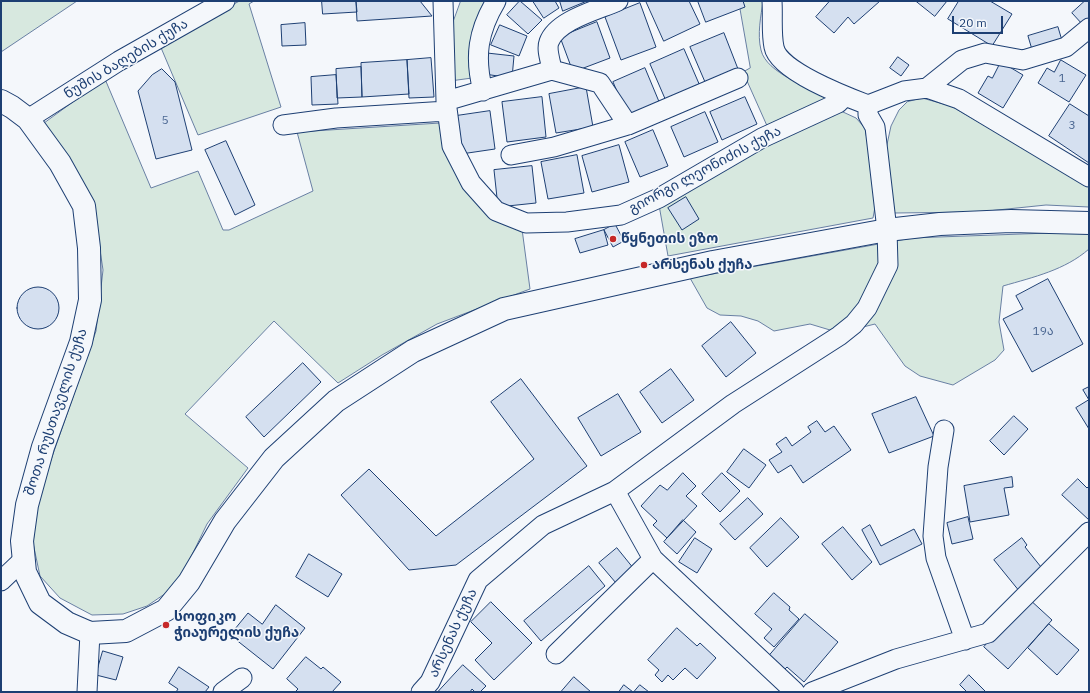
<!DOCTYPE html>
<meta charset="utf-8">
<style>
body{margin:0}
#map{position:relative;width:1090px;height:693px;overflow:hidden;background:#f4f7fb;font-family:"IBM Plex Sans",sans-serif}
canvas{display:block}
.frame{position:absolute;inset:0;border:2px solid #1d3f73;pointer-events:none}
.scale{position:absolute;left:952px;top:16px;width:51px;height:18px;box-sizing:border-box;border:2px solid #1d3f73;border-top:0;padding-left:5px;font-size:12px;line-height:14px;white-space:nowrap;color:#1d3f73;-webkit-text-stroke:3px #f4f7fb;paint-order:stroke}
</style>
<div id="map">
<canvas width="1090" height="693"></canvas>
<div class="frame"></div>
<div class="scale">20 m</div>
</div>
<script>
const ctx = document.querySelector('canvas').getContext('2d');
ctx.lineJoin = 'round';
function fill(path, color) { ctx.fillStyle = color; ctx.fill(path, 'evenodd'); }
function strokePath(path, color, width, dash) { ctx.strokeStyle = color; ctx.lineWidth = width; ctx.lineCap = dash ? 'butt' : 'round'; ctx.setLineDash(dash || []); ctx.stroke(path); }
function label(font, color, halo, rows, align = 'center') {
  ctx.font = font + ' "IBM Plex Sans","Noto Sans Georgian",sans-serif'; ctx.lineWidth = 3; ctx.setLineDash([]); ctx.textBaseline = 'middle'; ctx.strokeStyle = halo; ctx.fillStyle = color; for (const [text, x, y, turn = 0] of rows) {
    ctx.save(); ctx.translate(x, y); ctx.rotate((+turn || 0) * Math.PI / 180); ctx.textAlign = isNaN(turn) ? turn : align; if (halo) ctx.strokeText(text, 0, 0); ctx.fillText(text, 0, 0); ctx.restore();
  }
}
const green = new Path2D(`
 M1,1H77L1,52Z
 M240,1H254L249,4L281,107L198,135L159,43Z
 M461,1H490L472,78L450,81L452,25Z
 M739,1H763C761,16 757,34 761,50C766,73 810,88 830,97L768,128L743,72L750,68Z
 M105,79L151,188L198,171L223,230H229L313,191L297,132L440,123L444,152L467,189L522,229L530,289L437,324L382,355L338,383L274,321L185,414L248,468L207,524L189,561L172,589L147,606L123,614L92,615L60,598L40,576L33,543L38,497L96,331L103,270L96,223L42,125Z
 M922,98L951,106L1089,186V207L1046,205L978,212L894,213L886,149L891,126L899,110L907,102Z
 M843,112L856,118L865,128L877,196L873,218L668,256L659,205L738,158L829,113Z
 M1089,232V249C1065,270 1034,277 1003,286L999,322L1004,350L995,360L953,385L920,376L905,366L875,324L855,329L838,326L830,330L810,324L774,331L758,321L741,316L720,315L707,308L690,278L912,238Z`);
fill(green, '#d7e8df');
strokePath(green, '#687fa3', 1);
const building = new Path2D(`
 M322,1H356L357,12L323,14Z
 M360,1H420L432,16L357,21L356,2Z
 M520,1L542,20L528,34L507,15Z
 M533,1H555L559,8L544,18Z
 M560,1H587L563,11Z
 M646,1H689L700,24L664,41Z
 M698,1H743L745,7L706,22Z
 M830,1H880L854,24L848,17L834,33L816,17Z
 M916,1H947L935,16Z
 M959,1H990L1012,14L992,46L948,19Z
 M1085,1H1089V19L1083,25L1072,13Z
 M640,3L656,47L621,60L605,17Z
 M597,22L610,58L573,72L560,37Z
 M305,23L306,45L282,46L281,25Z
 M500,25L527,36L519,56L491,45Z
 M1058,27L1063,44L1033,53L1028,36Z
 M724,33L738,69L705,82L690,47Z
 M684,49L700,86L666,101L650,64Z
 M487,53L514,56L512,78L484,74Z
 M898,57L909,65L901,76L890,68Z
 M431,58L434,97L409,98L407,60Z
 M407,60L409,94L362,97L361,63Z
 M1061,60L1086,75L1069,102L1038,83L1047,68L1054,72Z
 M1001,62L1023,75L1003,108L978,93L988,76L992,78Z
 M361,67L362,97L337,98L336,69Z
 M645,68L660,104L628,117L613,82Z
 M162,69L175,82L192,150L156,159L138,91L152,75Z
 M336,75L338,104L312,105L311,77Z
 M586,87L593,127L556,133L549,94Z
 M542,97L546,137L507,142L502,102Z
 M745,97L757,124L722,140L710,112Z
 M1070,104L1089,116V163L1049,136Z
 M490,111L495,149L461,154L456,116Z
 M705,112L718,142L684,157L671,127Z
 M653,130L668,166L640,177L625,142Z
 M226,141L255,205L235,215L205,150Z
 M619,145L629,182L592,192L582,156Z
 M577,155L584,193L548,199L541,162Z
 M532,166L536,203L498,207L494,170Z
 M686,197L699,219L682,230L668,208Z
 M615,224L624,241L613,247L604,230Z
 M604,230L608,245L580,253L575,239Z
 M1048,279L1083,344L1032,372L1003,319L1023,309L1016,296Z
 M17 308a21 21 0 1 1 42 0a21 21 0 1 1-42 0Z
 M731,322L756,353L726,377L702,346Z
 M303,363L321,382L264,437L246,417Z
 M671,369L694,400L662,423L640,392Z
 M521,379L587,466L456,565L409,570L341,495L369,469L436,536L534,459L491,402Z
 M1089,387V400L1083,390Z
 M618,394L641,432L601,456L578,418Z
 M916,397L934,436L889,453L872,414Z
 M1089,400V429L1076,408Z
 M1014,416L1028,429L1004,455L990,441Z
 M817,421L825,432L834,426L851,450L803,483L791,465L778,473L769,460L782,452L776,444L786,437L792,446L811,432L808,427Z
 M744,449L766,465L749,488L727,472Z
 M683,473L696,486L686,496L697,506L667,538L653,525L657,521L641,506L660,485L667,490Z
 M722,473L740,491L720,512L702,494Z
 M1012,477L1013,487L1004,488L1009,515L970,522L964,486Z
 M1078,479L1087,488L1089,486V520L1062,495Z
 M748,498L763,514L735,540L720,524Z
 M968,517L973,539L952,544L947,523Z
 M781,518L799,537L767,567L750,548Z
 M683,520L696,532L677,554L664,542Z
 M870,525L881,546L914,529L922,544L880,565L862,530Z
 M843,527L872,562L852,580L822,544Z
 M695,538L712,549L697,573L679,562Z
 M1022,538L1027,545L1025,547L1045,572L1020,592L994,560Z
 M617,548L634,569L616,583L599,563Z
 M309,554L342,574L328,597L296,577Z
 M589,566L605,586L541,641L524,621Z
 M774,593L790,607L789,610L799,619L774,647L764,638L772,629L755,614Z
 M1028,598L1052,620L1008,669L984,647Z
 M491,602L532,643L494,680L475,660L492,643L471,622Z
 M276,605L305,628L273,669L230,635L248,613L262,624Z
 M805,614L838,642L804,682L787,667L785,669L769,656Z
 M1049,624L1079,650L1057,675L1028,648Z
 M677,628L697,646L700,643L716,658L697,679L685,668L673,680L668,675L662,682L655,675L659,670L648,660Z
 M103,651L123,657L116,680L96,675Z
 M306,657L321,669L323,667L341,682L332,692H295L298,689L287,679Z
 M463,665L486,686L480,692H475L472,689L470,692H441L439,691Z
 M179,667L209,687L205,692H176L178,689L169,683Z
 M969,675L986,692H967L960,685Z
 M574,677L591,692H561Z
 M624,685L633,692H619Z
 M640,685L649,692H634Z`);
fill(building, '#d5e0f0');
strokePath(building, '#1d3f73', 1);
const minor = new Path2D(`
 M443,1L446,101L452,146L471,183L496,211L526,223L567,222L621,215L659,198L762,138L838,103L845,96
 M772,1C773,16 771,33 774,47C778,71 847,97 868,105L904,91L927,88L959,99L1089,177
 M552,70C551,62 546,50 549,42C557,20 598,10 618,1
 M927,88L962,60L985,53L1023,60L1066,47L1089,28
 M483,91C474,57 478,31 496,1
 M446,101L552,70L600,83L628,125
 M28,119L119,61L225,1
 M283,125L336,118L447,111
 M511,155L554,147L628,125L738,78
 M944,430L938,467L933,536L936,558L965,640
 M615,491L653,559L795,692
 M1,581L24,559
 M556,654L653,559
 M87,692L90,633
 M223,692L242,678
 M421,692L430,682L478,580L543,525L615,491L733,404L839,336L854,324L867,308L888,265L887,230L875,127L868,115V105
 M812,692L896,659L988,633L1089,532`);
const major = new Path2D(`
 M1,101L12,107L28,119L60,163L84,206L89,248L90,300L81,342L43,447L27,505L22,541L25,572L40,603L67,623L90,633L126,631L166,610L189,582L225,521L274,458L336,401L413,351L504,309L713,262L887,230L940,224L1011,221L1089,223`);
strokePath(minor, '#1d3f73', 21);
strokePath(major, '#1d3f73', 24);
strokePath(minor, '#f4f7fb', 19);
strokePath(major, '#f4f7fb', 22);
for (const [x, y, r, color] of [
 [613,239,4,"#c62828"],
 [644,265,4,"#c62828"],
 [166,625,4,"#c62828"]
]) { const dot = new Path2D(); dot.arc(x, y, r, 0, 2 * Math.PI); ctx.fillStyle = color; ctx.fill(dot); strokePath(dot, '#f4f7fb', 1.5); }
label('12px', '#4b6792', null, [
 ["1",1062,79],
 ["5",165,121],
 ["3",1072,126],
 ["19ა",1043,332]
]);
label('14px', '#1d3f73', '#f4f7fb', [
 ["ნუშის ბაღების ქუჩა",126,59,-31],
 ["გიორგი ლეონიძის ქუჩა",705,170,-28],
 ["შოთა რუსთაველის ქუჩა",56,412,-72],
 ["არსენას ქუჩა",453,633,-65]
]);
label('bold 14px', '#1d3f73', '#f4f7fb', [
 ["წყნეთის ეზო",621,239],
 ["არსენას ქუჩა",652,265],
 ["სოფიკო",174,617],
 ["ჭიაურელის ქუჩა",174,633]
], 'left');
</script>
